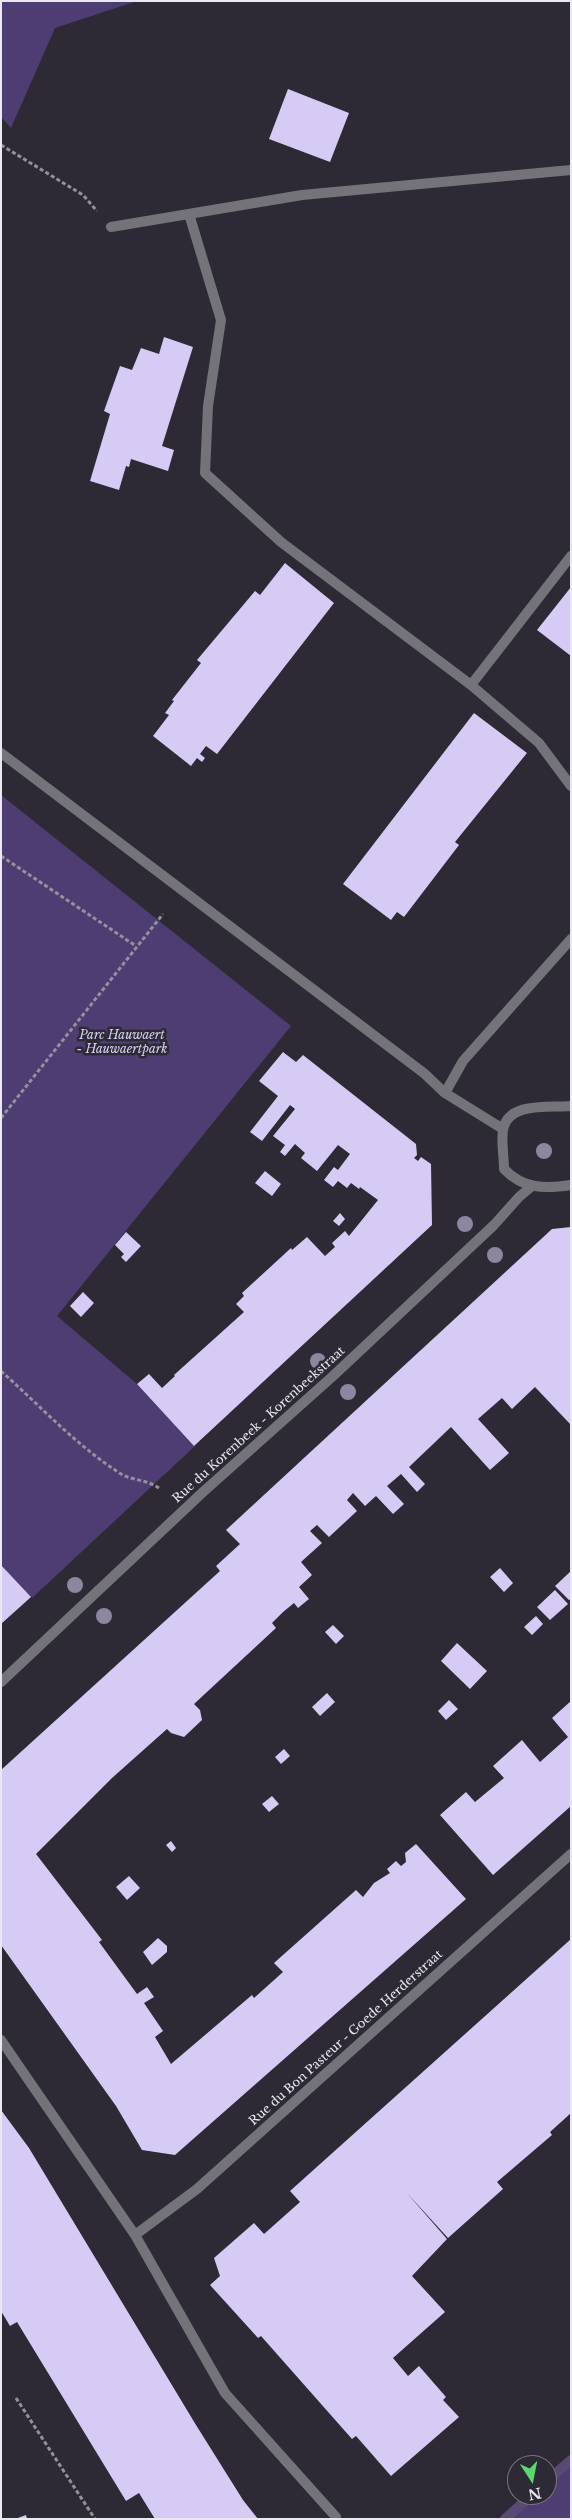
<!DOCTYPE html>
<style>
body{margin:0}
#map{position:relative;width:572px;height:2520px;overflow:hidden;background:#2d2a36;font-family:"Libre Baskerville",serif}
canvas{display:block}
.frame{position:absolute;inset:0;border:2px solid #eae8f0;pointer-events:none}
.north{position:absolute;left:507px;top:2455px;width:50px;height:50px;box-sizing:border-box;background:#2d2a36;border:1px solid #797680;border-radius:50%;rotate:169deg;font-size:14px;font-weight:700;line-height:20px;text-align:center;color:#eae8f0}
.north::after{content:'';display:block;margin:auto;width:18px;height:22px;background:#5cd56d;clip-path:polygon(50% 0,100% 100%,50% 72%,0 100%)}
</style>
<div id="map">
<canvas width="572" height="2520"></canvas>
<div class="frame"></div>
<div class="north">N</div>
</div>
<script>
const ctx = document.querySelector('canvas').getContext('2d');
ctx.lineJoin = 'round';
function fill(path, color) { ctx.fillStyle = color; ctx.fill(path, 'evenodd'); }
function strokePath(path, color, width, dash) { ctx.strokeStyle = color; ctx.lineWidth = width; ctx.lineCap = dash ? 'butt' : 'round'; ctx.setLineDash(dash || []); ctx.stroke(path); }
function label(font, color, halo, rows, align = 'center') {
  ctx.font = font + ' "Libre Baskerville",serif'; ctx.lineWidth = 5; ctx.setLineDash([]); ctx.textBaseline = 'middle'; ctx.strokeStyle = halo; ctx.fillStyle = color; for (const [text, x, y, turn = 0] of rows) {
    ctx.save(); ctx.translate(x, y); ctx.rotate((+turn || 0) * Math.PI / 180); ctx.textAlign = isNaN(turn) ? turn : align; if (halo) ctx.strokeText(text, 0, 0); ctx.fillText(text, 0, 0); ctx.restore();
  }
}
fill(new Path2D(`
 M1,1H137L55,28L11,128L1,117Z
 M1,795L291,1026L57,1316L137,1384L195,1446L32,1598L1,1565Z
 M571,2462V2519H509L535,2495H547V2484Z`), '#4e3d73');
strokePath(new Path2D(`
 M547,2481L571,2460
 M505,2519L532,2495`), '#5a4972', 10);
fill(new Path2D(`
 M288,89L349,113L330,162L269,139Z
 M164,337L193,347L162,446L174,450L168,471L131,459L129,467L126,466L119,490L90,481L110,414L104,411L120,366L132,370L141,348L159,354Z
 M285,563L334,603L217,754L206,746L200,754L205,758L202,762L197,758L191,766L153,736L169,715L165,713L174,701L172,700L201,663L197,660L255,591L260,595Z
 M571,587V656L537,630Z
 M474,713L527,753L455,842L459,845L404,917L397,912L391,920L343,884Z
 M283,1052L296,1062L303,1055L416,1144L417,1155L414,1158L418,1161L421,1157L431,1164L432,1225L194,1446L137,1384L149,1374L162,1388L175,1376L174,1375L244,1312L236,1304L244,1296L242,1293L291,1248L292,1250L307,1237L325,1256L335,1247L332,1243L345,1231L349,1236L378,1200L360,1187L359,1189L351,1183L347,1188L338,1181L333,1187L324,1180L334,1167L338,1170L350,1154L338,1145L317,1171L301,1158L305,1153L295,1144L285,1156L280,1152L285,1145L273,1136L295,1109L290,1105L262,1141L250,1132L278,1096L259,1081Z
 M265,1171L281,1184L272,1196L255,1183Z
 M340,1213L345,1219L339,1226L333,1221Z
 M571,1227V1425L535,1387L512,1409L502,1398L478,1419L509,1453L490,1470L451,1427L409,1467L425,1484L417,1492L401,1474L387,1486L404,1504L393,1514L376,1496L365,1506L353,1493L347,1500L357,1511L329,1537L317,1525L310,1531L322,1543L301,1562L312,1575L299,1587L309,1599L298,1608L294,1603L283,1612L272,1623L276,1628L194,1704L200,1710L202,1720L184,1737L171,1733L167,1729L112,1778L36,1854L102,1940L99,1942L137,1994L147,1987L154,1997L144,2003L163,2031L155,2037L171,2064L252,1995L254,1998L283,1972L274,1963L356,1890L363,1897L374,1883L390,1873L387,1869L396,1861L401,1866L406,1862L405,1853L416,1844L466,1899L175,2155L142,2150L116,2106L1,1945V1770L220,1571L216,1566L240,1544L226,1530L552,1229Z
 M126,1232L141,1246L126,1262L121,1257L124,1254L115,1245Z
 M83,1292L94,1303L81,1317L70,1306Z
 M1,1565L31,1597L1,1624Z
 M500,1568L513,1583L504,1592L490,1577Z
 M571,1571V1599L569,1600L555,1586Z
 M555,1590L568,1604L550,1620L537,1607Z
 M536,1616L543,1624L532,1635L524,1627Z
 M333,1625L344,1636L336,1644L325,1632Z
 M457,1643L487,1671L470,1689L441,1661Z
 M327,1693L335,1702L320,1716L312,1707Z
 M449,1700L458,1709L446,1720L438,1711Z
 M571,1701V1806L493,1875L440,1815L466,1792L475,1802L504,1778L493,1766L522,1740L540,1762L568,1737L552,1718Z
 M284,1749L290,1756L281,1764L275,1757Z
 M272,1796L279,1804L269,1812L262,1804Z
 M171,1841L176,1848L172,1852L166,1845Z
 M129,1876L140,1888L127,1900L116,1887Z
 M158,1938L167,1946V1952L152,1965L143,1952Z
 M571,1939V2113L550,2132L552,2135L497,2182L503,2189L448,2238L406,2192L447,2239L412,2276L445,2312L393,2358L408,2376L419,2366L446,2397L443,2400L459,2417L391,2476L356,2436L352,2439L261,2336L258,2338L210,2285L220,2276L214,2258L254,2223L264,2234L300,2202L290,2191Z
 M1,2110L29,2148L196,2425L243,2500L258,2519H155L139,2493L126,2501L17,2322L10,2326L1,2311Z
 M26,2515L27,2519H15Z`), '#d5cbf5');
strokePath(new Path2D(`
 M1,145L83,195L97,211
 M1,856L136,946
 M1,1118L163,914
 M1,1371C39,1405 75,1444 118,1472C130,1481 148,1479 160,1489
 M16,2398L95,2519`), '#94919b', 3, [4, 2.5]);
strokePath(new Path2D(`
 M189,214L221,320L208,406L205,473L281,542L471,685L571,556
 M111,227L302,195L571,170
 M471,685L539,743L571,786
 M445,1093L463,1061L571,939`), '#747379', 10);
strokePath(new Path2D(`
 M1,753L425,1074L445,1093L503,1129
 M571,1106C550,1108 508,1101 503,1130C501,1141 504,1157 504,1169C523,1189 545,1189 571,1185
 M1,1682L203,1492L333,1376L494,1225L519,1197L532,1186
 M1,2040L135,2235L225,2393L336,2517
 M135,2235L197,2189L571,1854`), '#747379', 10);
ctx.fillStyle = '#8c86a0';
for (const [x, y] of [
 [544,1151],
 [465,1224],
 [495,1255],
 [318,1361],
 [348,1392],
 [75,1585],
 [104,1616]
]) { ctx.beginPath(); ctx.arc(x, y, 8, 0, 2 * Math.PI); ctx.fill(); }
label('italic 12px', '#dad2f6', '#2d2a36', [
 ["Parc Hauwaert",122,1036],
 ["- Hauwaertpark",122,1050]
]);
label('12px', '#eae8f0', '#2d2a36', [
 ["Rue du Korenbeek - Korenbeekstraat",259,1425,-42],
 ["Rue du Bon Pasteur - Goede Herderstraat",346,2038,-42]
]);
</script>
